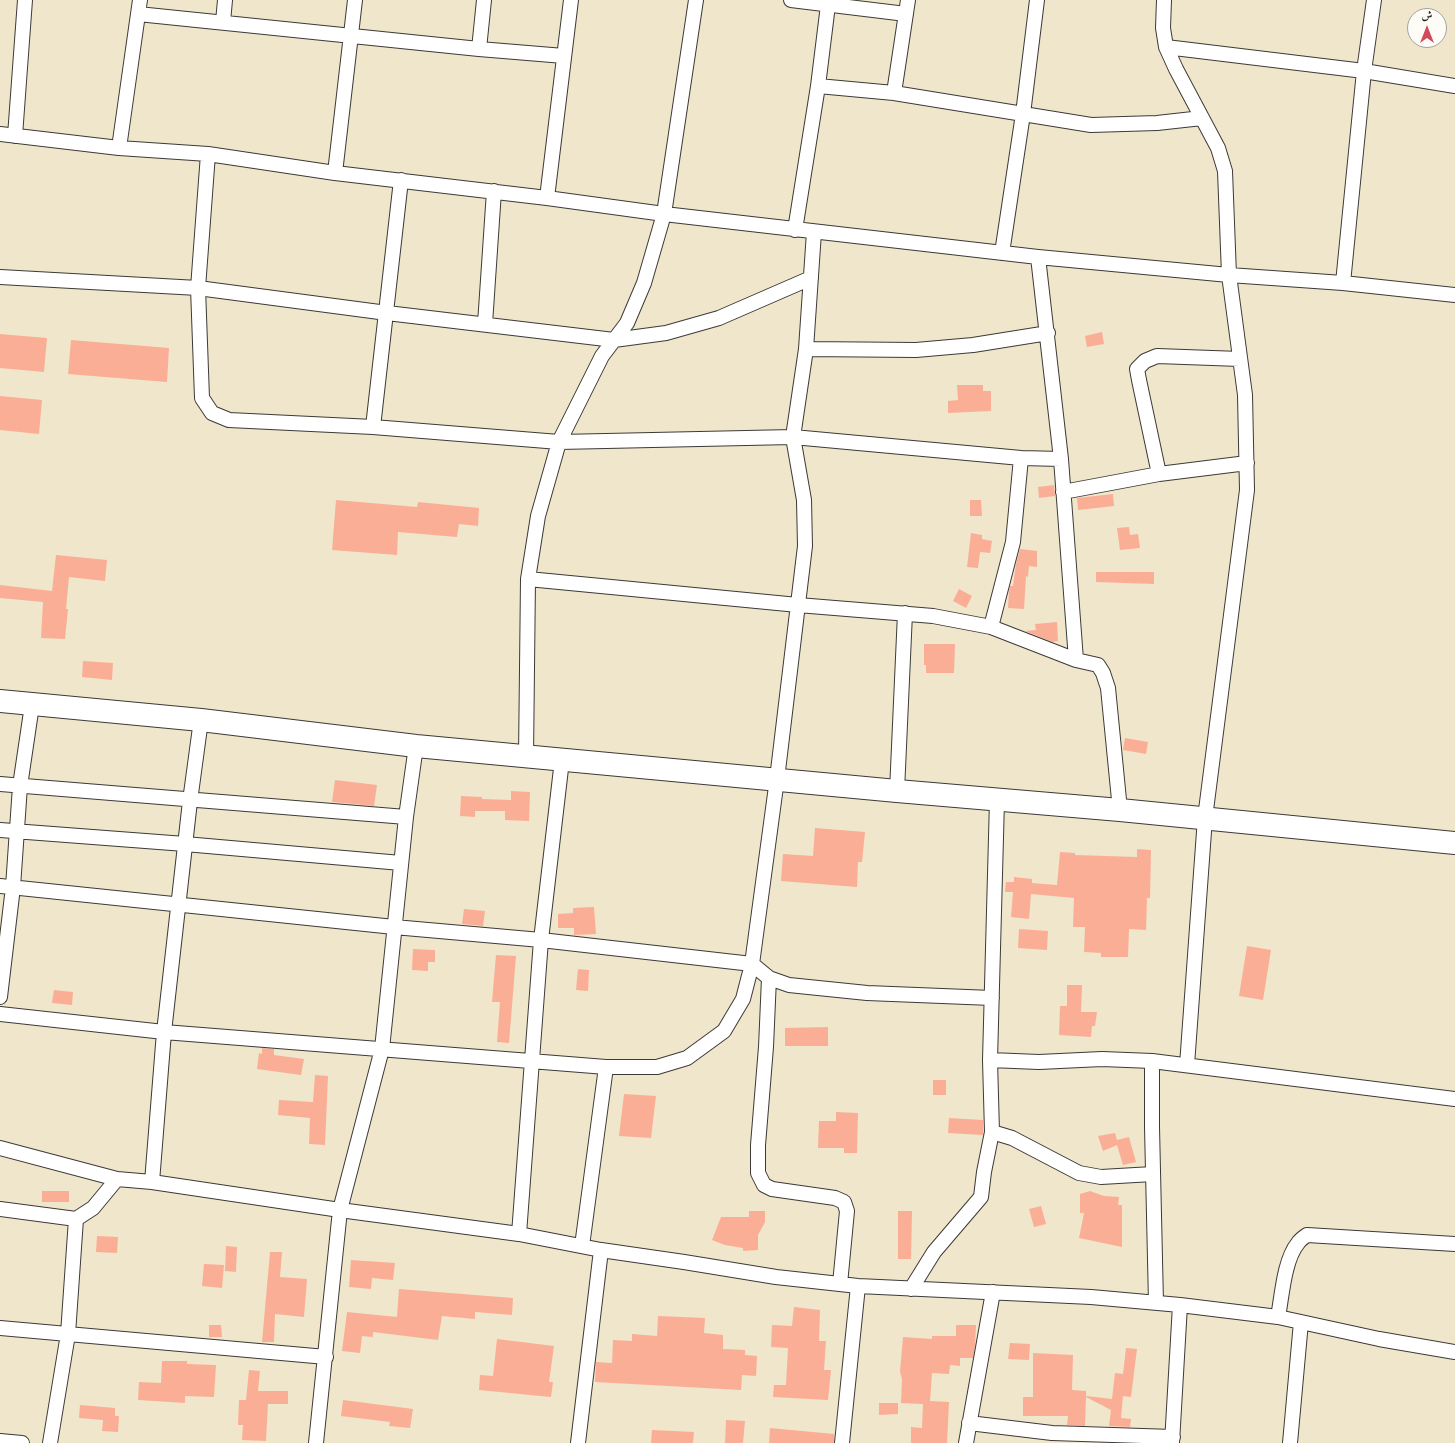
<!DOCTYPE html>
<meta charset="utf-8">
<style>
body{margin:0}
#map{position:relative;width:1455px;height:1443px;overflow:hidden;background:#f0e6cb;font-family:Vollkorn,Amiri,serif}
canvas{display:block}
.north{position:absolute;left:1407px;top:8px;width:40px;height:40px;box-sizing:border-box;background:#fdfcf7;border:1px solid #a3a29f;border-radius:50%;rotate:0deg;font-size:11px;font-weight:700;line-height:16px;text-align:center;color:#1c1c1c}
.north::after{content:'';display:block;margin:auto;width:14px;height:18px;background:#d1495b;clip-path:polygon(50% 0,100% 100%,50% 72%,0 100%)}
</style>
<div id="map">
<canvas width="1455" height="1443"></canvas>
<div class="north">ش</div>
</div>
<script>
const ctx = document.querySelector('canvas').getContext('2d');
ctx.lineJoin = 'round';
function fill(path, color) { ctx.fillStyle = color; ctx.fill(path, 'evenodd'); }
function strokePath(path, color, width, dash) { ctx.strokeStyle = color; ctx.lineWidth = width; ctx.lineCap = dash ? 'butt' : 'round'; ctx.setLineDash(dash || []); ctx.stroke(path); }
fill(new Path2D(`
 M1102,332L1104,344L1087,347L1085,336Z
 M0,334L47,338L44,372L0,368Z
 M71,340L169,348L167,382L68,374Z
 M957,385H983V391H991V411L948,413V401L958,400Z
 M0,396L42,400L39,434L0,430Z
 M1054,485L1055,496L1039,498L1038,487Z
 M1113,494L1114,506L1078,510L1077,498Z
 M336,500L417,507L418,502L479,508L478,526L459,524L457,537L398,532L397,555L332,550Z
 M970,500H981L982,516H970Z
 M1129,527L1130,535L1138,534L1140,548L1120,550L1117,528Z
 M971,533L982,535V539L992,541L990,553L980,552L978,568L967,567Z
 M1020,549L1037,551V567L1029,566L1028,577L1026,576L1024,609L1008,608L1009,592L1010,586H1013L1016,564Z
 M56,555L107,560L105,581L69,577L66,609H68L65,639L41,638L43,602L0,598V585L52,591Z
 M1096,572H1154V584L1096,582Z
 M959,589L972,596L966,608L953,601Z
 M1057,622L1058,641L1052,642L1025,631L1036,630L1035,624Z
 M924,644H955L954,673H926V665H924Z
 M83,661L113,663L112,680L82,677Z
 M1125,738L1148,742L1146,754L1123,750Z
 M335,780L377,785L374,806L332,802Z
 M511,791L530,792L529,821L505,820V811H475V817L460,816L461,796L482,797V799L511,800Z
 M815,828L865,832L862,862H858L857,887L781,881L783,854L813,856Z
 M1137,849L1151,850L1150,898H1147L1146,930L1129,929L1128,957H1101V953L1084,952L1085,927H1073L1074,898L1031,894L1029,919L1011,917L1013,892H1005L1006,882H1014V877L1032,879V883L1057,885L1060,852L1075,853V855L1137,857Z
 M594,907L596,934L574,935V928H558V914L573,913V908Z
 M464,909L485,911L483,926L462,924Z
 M1019,929L1048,931L1047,950L1018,948Z
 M1247,946L1271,950L1263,1000L1239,996Z
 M413,949L435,950V962H428V971L412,970Z
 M496,955L516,956L509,1043L497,1042L500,1002H492Z
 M578,969L589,970L588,991L576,990Z
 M1067,985H1082L1081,1012H1097L1095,1026H1092L1091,1037L1059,1035L1060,1006H1067Z
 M54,990L73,992L72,1005L52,1003Z
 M828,1027V1046H785V1028Z
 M262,1048L274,1049V1055L304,1059L301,1075L257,1069L259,1053L262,1054Z
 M315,1075L328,1076L325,1145L309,1144L310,1118L278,1115L279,1100L313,1102Z
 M933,1080H946V1095H933Z
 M624,1094L656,1096L651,1138L619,1136Z
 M836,1112L858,1113L857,1153H844V1148H818L819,1121H836Z
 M949,1118L983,1120V1135L948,1133Z
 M1115,1133L1117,1140L1129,1137L1136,1162L1123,1165L1117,1145L1103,1151L1098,1136Z
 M42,1191H69V1202H42Z
 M1090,1191L1104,1196L1119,1197L1118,1205H1122V1247L1079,1238L1084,1213H1080V1194Z
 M1041,1206L1046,1224L1034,1227L1029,1209Z
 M749,1211H765V1222L758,1235V1250L743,1251V1248L725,1245L712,1240L721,1217H749Z
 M898,1211H912L911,1259H898Z
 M97,1236L118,1237L117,1253L96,1252Z
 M226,1246L237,1247L236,1272L225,1271Z
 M270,1252H282L280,1277L307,1279L304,1317L275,1314L274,1342H262Z
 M351,1260L395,1263L393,1280L372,1278L371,1289L349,1287Z
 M204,1264L224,1265L222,1288L202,1286Z
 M399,1289L513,1298L512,1315L475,1312V1319L442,1316L438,1340L373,1332V1337L362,1336L360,1353L342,1351L347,1312L397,1317Z
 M794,1307L820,1310L819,1341H826L824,1370H831L828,1400L773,1397L774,1385H786L788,1348L771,1347L772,1325L792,1326Z
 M658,1316L705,1318L704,1333L723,1335V1349L745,1350V1355L757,1356L756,1376L742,1375L741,1390L595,1382L596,1362L612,1363L613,1340L632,1341V1334L657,1336Z
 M209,1325H221L222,1337H209Z
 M956,1325H976L975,1346L973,1358H960V1366L950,1365L949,1374L932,1373L930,1401L949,1402L947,1443H911V1427L922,1428L923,1404L901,1403L902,1379L900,1372L903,1337L932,1339V1336H956Z
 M497,1339L554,1346L549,1382H553L551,1397L479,1390L480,1375L493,1376Z
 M1010,1343L1030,1344L1029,1360L1008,1359Z
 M1126,1348L1137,1349L1131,1397L1123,1396L1121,1418L1131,1419L1130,1427L1109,1426L1111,1410L1086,1397L1085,1426L1067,1425L1068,1416H1023V1397H1033V1353L1073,1355L1072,1390L1086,1391V1396L1112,1399L1115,1373L1123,1374Z
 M162,1361H187V1364L216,1365L214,1397L185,1396V1403L138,1400L139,1382L161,1383Z
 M249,1370L260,1371L258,1391H288V1404H268L266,1441L242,1440L243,1425H238L239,1400H246Z
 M343,1400L413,1409L410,1428L389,1426L390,1422L341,1416Z
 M879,1403H898V1414L879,1415Z
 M80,1405L115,1408V1416H119L118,1432L102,1431L103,1420L79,1418Z
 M726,1420L745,1421L743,1443H725Z
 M770,1428L834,1434V1443H769Z
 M652,1430L694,1432L693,1443H651Z`), '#fbae96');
const street = new Path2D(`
 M791,0L906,14
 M1164,0L1163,28L1166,47L1176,69L1218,148L1225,171L1229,275L1245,395L1247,490L1205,818L1187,1065
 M138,14L479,49L564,56
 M223,22L225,0
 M1166,47L1364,71L1455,86
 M479,49L484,0
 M818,86L894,93L1091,125L1157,123L1202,118
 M894,93L908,0
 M0,134L119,148L208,154L335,173L547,198L664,214L1038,257L1229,275L1343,283L1455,295
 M15,136L25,0
 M119,148L140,0
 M208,154L198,288L202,398L212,413L229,420L373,427L559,442L793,437L1021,458L1061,459
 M335,173L355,0
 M547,198L571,0
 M795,230L818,86L828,5
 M1002,253L1023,114L1037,0
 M1038,257L1061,459L1076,660
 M0,277L198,288L387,313L614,340L666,333L719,318L811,278
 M1343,283L1364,71L1374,0
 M485,324L494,191
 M806,349L916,350L973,345L1048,333
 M373,427L401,180
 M1159,474L1139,380L1137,369L1145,361L1157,356L1240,359
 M1063,492L1159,474L1247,463
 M528,579L798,605L933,616L991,627L1076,660L1098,665L1103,673L1108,688L1120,810
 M991,627L1013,542L1021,458
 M526,757L528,579L538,516L559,442L602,356L627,323L644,283L664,214L696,0
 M0,784L406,817
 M897,791L905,613
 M0,830L185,844L401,863
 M0,886L394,927L541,940L752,964L769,978L789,985L867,993L992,998
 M769,978L766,1047L758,1145V1173L764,1185L772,1189L835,1198L844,1202L847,1211L840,1284
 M0,997L13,887L20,786L32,705
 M0,1014L164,1032L606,1067H657L687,1058L724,1031L743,999L752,964L777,779L805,546L804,500L793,437L806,349L814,232
 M990,1060L1039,1062L1102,1059L1152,1061L1455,1099
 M1152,1061V1127L1156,1303
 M992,1132L1012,1138L1079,1173L1101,1177L1153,1174
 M0,1148L117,1179L152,1182L340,1210L519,1234L601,1250L684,1262L776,1277L858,1286L1091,1297L1180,1305L1278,1317L1379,1339L1455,1352
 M152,1182L164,1032L190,801L201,720
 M0,1209L76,1219
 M519,1234L541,940L562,760
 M582,1246L606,1067
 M911,1289L934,1252L981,1197L984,1172L992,1132L990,1060L997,800
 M1278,1317C1282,1296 1284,1260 1298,1243C1300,1240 1304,1237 1307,1235L1455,1244
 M0,1328L326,1357
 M969,1423L1052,1433L1173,1437
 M0,1441L22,1443
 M50,1443L68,1334L76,1219L93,1208L117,1179
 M316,1443L340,1210L382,1049L406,817L416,746
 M578,1443L601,1250
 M842,1443L858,1286
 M966,1443L993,1292
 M1172,1443L1180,1305
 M1290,1443L1301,1322`);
const highway = new Path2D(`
 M0,701L201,720L416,746L897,791L1120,810L1455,843`);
strokePath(street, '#3c3a36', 16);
strokePath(highway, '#3c3a36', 24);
strokePath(street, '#fff', 14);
strokePath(highway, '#fff', 22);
</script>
